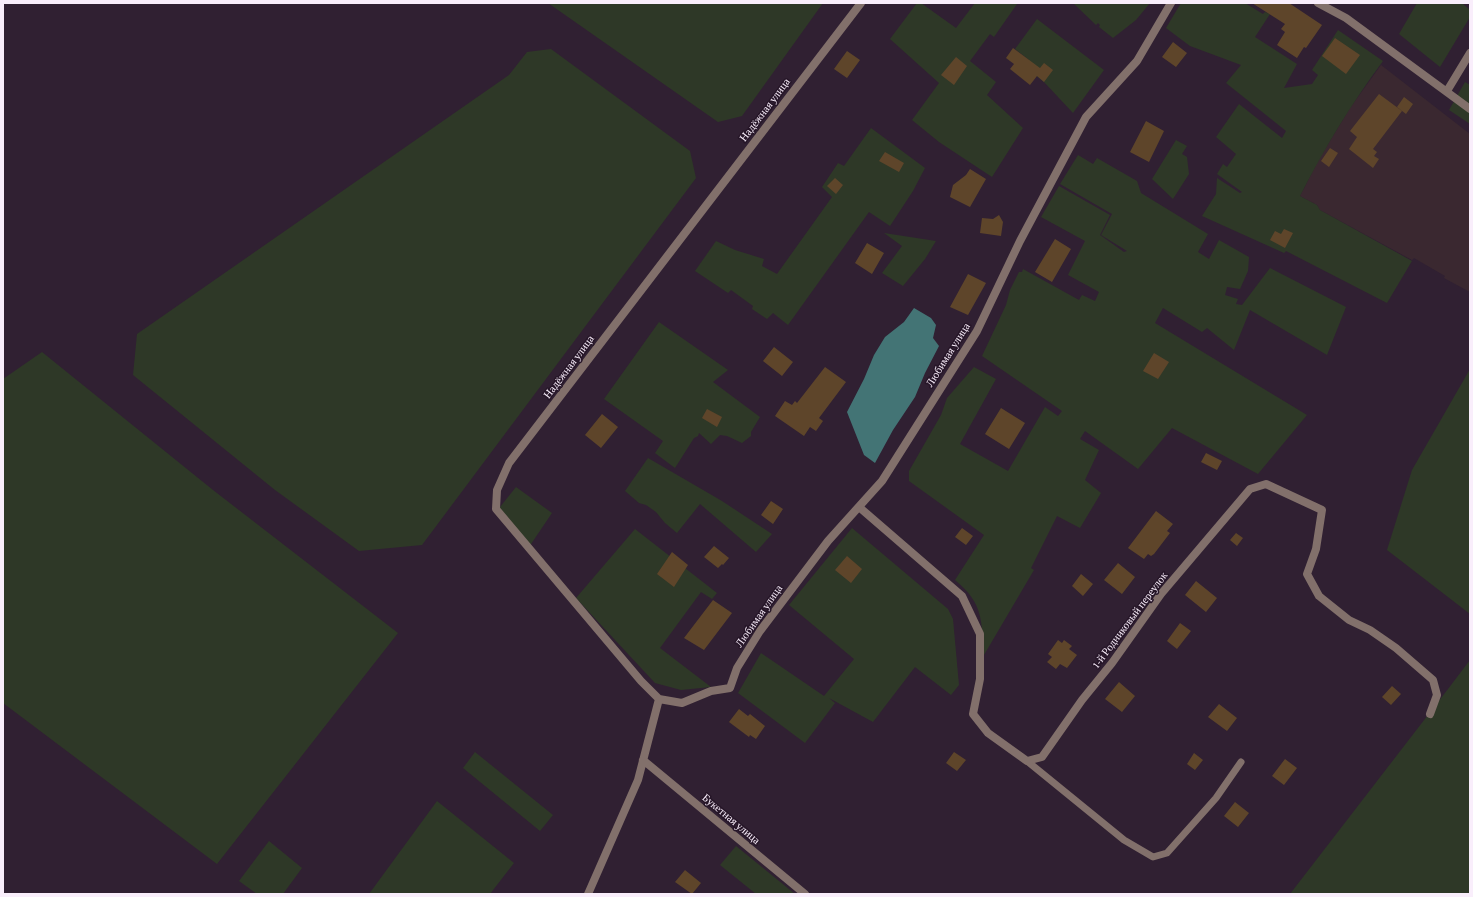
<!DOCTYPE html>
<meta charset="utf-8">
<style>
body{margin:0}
#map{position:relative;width:1473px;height:897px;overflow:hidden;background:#302032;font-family:"Crimson Pro",serif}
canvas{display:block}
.frame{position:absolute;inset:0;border:4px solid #f9eefb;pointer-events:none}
</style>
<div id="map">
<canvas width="1473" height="897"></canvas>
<div class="frame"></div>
</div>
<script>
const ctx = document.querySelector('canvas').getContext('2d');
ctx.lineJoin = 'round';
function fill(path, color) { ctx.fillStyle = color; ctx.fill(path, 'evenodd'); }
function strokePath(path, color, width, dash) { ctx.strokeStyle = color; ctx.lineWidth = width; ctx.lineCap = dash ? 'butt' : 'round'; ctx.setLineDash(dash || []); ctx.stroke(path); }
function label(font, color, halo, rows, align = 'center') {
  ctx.font = font + ' "Crimson Pro",serif'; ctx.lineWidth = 3; ctx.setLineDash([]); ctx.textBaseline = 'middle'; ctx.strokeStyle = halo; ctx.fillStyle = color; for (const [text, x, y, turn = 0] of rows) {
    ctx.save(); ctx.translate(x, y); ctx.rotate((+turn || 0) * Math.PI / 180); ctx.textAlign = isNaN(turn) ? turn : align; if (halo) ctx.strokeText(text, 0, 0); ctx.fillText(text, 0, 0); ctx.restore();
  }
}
fill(new Path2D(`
 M1381,65L1470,134V292L1444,278L1445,276L1414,258L1412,260L1320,210L1317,205L1300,196L1319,159L1350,108Z`), '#3a2830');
fill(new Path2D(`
 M548,3H823L742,116L718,122Z
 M917,3H921L956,28L975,3L1017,4L994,37L990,34L970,61L996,82L987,95L1023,128L992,177L939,142L912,120L939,83L890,39Z
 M1073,3H1150L1136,20L1113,38L1099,27L1100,25L1098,23L1096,25Z
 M1181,3H1245L1263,14L1265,12L1270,14L1255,37L1297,64L1284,88L1312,84L1318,75L1312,70L1338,30L1383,61C1351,104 1324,149 1300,196L1317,205L1320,210L1412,261L1387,303L1286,251L1284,253L1202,216L1216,194L1217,178L1240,193L1242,192L1217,174L1223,164L1227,167L1236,154L1216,137L1239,104L1282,138L1286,131L1226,83L1241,65L1190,46L1166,28Z
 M1417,3H1462L1470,10V17L1440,67L1399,34Z
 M1037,19L1104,70L1073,113L1044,82L1024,66L1029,60L1015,49Z
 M551,49L690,151L696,178L422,545L359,551L275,490L133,375L137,334L509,75L527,52Z
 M1465,82L1470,85V124L1449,110Z
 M871,128L925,168L913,191L890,226L869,212L788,325L773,313L767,319L752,309L753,306L731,290L728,293L695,271L716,241L735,250L764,259L762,266L777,274L832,197L822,187L838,163L844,166Z
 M1176,140L1187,146L1182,154L1187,157L1189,174L1173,199L1152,179Z
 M1078,155L1093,164L1097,158L1137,181L1141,193L1208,234L1198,252L1209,259L1219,240L1249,257L1248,271L1240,289L1227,287L1225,295L1238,299L1236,304L1242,305L1270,268L1346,307L1327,355L1250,310L1234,350L1207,328L1202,332L1163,308L1155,323L1307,415L1258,474L1172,428L1138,469L1085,431L1080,439L1099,450L1085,480L1101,493L1080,528L1057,516L1031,568L1034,570L984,655C981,620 984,604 955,580L984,535L909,481V471L941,415L947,398L974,367L996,379L960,444L1008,471L1045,407L1058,416L1062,411L982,356L1006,305L1010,290L1019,272H1022L1023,269L1079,300L1082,295L1095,301L1099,292L1068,275L1085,241L1041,217L1059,186L1110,215L1100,235L1124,252L1127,251L1101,235L1112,214L1060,184Z
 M884,233L936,241L925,259L903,286L882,273L902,246Z
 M659,322L728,370L713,382L760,417L751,432V436L742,443L727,436L720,435L711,444L699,433L698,436L694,438L675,468L655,453L663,441L604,399Z
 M42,352L213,490L398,633L217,864L3,703V379Z
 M1470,369V614L1387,550L1412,470Z
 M648,458L722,501L772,534L756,552L700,504L677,533L665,523L656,512L646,505L639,503L625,491Z
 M516,487L552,513L527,550L496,512Z
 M852,528L948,609L953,619L959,685L951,695L915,667L873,722L829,698L835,703L805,743L738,693L761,653L824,696L854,659L789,605Z
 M635,529L717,593L712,599L701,592L660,648L711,687L681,690L655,683L576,598Z
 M1470,660V894H1290L1448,689Z
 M475,752L553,815L540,831L463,768Z
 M437,801L514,863L490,894H369Z
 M269,841L302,868L283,894H257L239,881Z
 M736,846L795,894H756L720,865Z`), '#2e3827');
fill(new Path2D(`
 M914,308L931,318L936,325L933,338L939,346L925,373L915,397L893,430L875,463L864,455L847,412L864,379L874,355L885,337L904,322Z`), '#437475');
fill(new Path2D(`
 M1252,3H1289L1322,25L1306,48L1304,47L1297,58L1277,45L1285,32L1281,29L1285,24Z
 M1335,38L1360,55L1346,74L1322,56Z
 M1173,42L1187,53L1176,67L1162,57Z
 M1013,48L1040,68L1044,63L1053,70L1044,82L1037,76L1030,85L1010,69L1014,64L1006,58Z
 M847,51L860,60L847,78L834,69Z
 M956,57L967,66L954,85L941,75Z
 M1379,94L1402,111L1373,149L1377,152L1374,156L1379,159L1373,168L1349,149L1357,137L1350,131Z
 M1404,97L1413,104L1406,114L1397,107Z
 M1146,121L1164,131L1149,162L1130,152Z
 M1330,148L1338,153L1329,167L1321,161Z
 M885,152L904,163L899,172L879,161Z
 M970,169L986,179L970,207L950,197L953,185L966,175Z
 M835,178L843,185L836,194L827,186Z
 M999,215L1003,222L1001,236L980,233L982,218L993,219Z
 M1284,229L1293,233L1285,248L1270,240L1275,231L1281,234Z
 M1055,239L1071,249L1052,282L1035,272Z
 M867,243L884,253L872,274L855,263Z
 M968,274L986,283L968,315L950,307Z
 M774,347L793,362L782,376L763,361Z
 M1154,353L1169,362L1158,379L1143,371Z
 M825,367L846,382L819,418L823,421L816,431L810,427L804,436L775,416L785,401L792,405L795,401L797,403Z
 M1001,408L1025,423L1009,449L985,434Z
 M707,409L722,417L717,427L702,418Z
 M602,414L618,427L601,448L585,435Z
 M1206,453L1222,461L1217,470L1201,462Z
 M771,501L783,509L773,524L761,515Z
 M1156,511L1173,524L1167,531L1170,533L1154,554L1151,556L1148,554L1144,559L1128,548Z
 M962,528L973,536L966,545L955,537Z
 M1236,533L1243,538L1237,546L1230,540Z
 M714,546L729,558L723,565L722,564L718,568L704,557Z
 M672,552L688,565L674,587L657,574Z
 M847,556L862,569L851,583L835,570Z
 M1118,563L1135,577L1122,594L1104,580Z
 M1081,574L1093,584L1083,596L1072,586Z
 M1196,581L1217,598L1206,612L1185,595Z
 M713,600L732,613L704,650L684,638Z
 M1180,623L1191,631L1177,649L1167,641Z
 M1058,640L1062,643L1064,640L1072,646L1069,649L1077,655L1067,668L1060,664L1056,669L1047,662L1052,657L1048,654Z
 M1119,682L1135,696L1122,712L1105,699Z
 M1392,686L1401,694L1391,705L1382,697Z
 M1219,704L1237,718L1227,731L1208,717Z
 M739,709L748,716L750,714L765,726L756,739L750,735L749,737L729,722Z
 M954,752L966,760L957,771L946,763Z
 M1194,753L1203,760L1195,770L1187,764Z
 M1285,759L1297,768L1284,785L1272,776Z
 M1235,802L1249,813L1238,827L1224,816Z
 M685,870L701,883L692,894L675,882Z`), '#5e452a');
strokePath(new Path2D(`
 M1027,761L1124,840L1153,857L1167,853L1216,798L1241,762`), '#82706b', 7);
strokePath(new Path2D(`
 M861,3L509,463L497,490L496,509L641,681L659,699L682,703L711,691L730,688L737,668L760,631L828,541L882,481L977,331L1020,241L1086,117L1137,61L1171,3
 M1318,3L1346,18L1470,109
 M1447,91L1470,53
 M859,507L962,596L980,634V679L973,714L988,733L1027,761L1042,757L1082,700L1112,663L1161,594L1250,489L1266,484L1322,510L1316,549L1307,574L1319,596L1349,620L1370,630L1396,648L1433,680L1437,695L1430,714
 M643,760L805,894
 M588,894L638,780L659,699`), '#82706b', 8);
label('11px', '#f9eefb', '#261628', [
 ["Надёжная улица",765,110,-53],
 ["Любимая улица",948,355,-58],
 ["Надёжная улица",569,367,-53],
 ["Любимая улица",759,616,-55],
 ["1-й Родниковый переулок",1130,620,-53],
 ["Букетная улица",731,819,40]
]);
</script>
